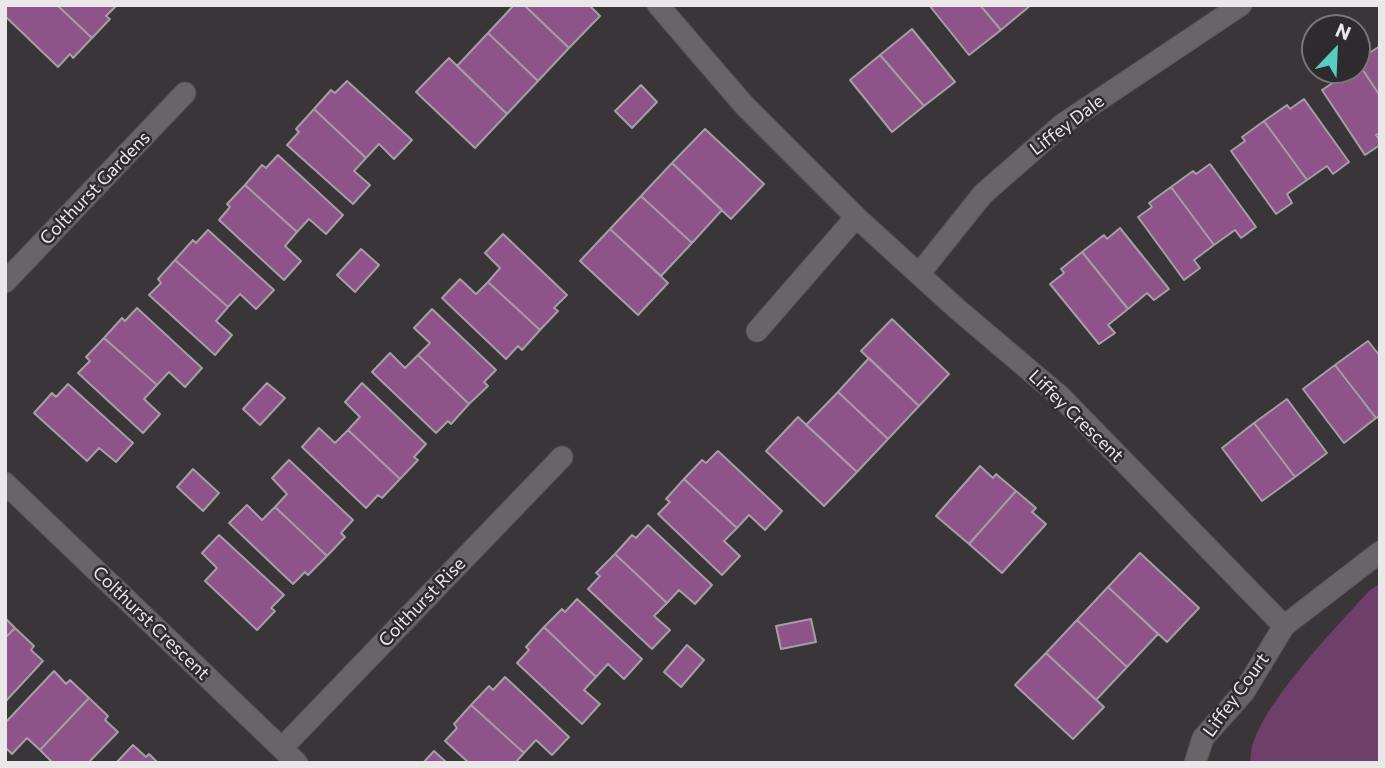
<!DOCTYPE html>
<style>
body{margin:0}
#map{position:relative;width:1385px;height:768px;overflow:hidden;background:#393538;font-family:Commissioner,sans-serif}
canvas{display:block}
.frame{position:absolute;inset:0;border:7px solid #eae7e9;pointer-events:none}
.north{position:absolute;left:1301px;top:14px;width:70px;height:70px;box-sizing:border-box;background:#2e2b2e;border:2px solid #797679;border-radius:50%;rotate:23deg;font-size:19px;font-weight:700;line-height:28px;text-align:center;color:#eae7e9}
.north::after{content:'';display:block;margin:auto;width:24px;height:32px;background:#57cec1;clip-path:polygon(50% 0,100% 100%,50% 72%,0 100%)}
</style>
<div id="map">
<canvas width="1385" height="768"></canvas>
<div class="frame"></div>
<div class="north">N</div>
</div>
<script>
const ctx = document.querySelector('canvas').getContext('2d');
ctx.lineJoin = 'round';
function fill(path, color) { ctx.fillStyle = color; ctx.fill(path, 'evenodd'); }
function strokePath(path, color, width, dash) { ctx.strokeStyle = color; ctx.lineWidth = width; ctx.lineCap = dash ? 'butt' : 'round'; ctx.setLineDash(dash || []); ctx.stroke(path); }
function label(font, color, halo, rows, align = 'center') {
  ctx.font = font + ' Commissioner,sans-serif'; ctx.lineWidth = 5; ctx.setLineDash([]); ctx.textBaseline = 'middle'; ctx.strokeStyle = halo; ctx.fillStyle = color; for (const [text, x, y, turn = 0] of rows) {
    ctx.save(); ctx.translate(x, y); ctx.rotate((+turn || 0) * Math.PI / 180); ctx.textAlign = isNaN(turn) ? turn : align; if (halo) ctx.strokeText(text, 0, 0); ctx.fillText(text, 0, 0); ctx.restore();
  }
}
fill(new Path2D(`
 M1380,583V763H1251C1244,720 1339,625 1368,592Z`), '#6f3f6c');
const building = new Path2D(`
 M5,5H57L92,38L73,58L70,54L58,67L5,16Z
 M57,5H117L106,16L110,19L92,38Z
 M514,5H524L569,48L538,81L488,33Z
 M524,5H589L600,16L569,48Z
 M929,5H980L1001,30L969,55Z
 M980,5H1031L1001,30Z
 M912,29L955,82L924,106L880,55Z
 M488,33L538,81L507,114L457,66Z
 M1380,46V96L1357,61Z
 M880,55L924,106L892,132L850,80Z
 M449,58L507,114L475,148L416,92Z
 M1357,61L1380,96V133L1376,135L1380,141V145L1365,155L1322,90L1337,80L1334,76L1343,70H1357Z
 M347,81L412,140L394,159L379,144L366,158L314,109L331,90L335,93Z
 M641,85L657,102L632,128L615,111Z
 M1304,99L1349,162L1333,174L1327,166L1307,180L1264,121L1287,105L1290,109Z
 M314,109L366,158L354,171L370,185L353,204L287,145L299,132L296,129Z
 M1264,121L1307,180L1287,194L1292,203L1276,214L1231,151L1245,141L1242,137Z
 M705,129L764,184L731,219L672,163Z
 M278,155L343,215L326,234L309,219L297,232L245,185L262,165L266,168Z
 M672,163L722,210L692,243L641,196Z
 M1210,164L1256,227L1241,238L1235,230L1214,245L1171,187L1193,171L1196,174Z
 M245,185L297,232L285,246L301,261L284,280L219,220L230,207L227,204Z
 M1171,187L1214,245L1194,260L1200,268L1184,280L1138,217L1152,207L1149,203Z
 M641,196L692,243L661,276L610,229Z
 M1120,228L1169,289L1154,300L1147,293L1128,309L1082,252L1104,235L1107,239Z
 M610,229L668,283L638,315L580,261Z
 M208,230L274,290L256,309L240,294L228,307L175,260L193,240L196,243Z
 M503,234L567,295L554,308L558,311L540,330L488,282L500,268L485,253Z
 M361,249L379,265L355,292L337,275Z
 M1082,252L1128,309L1108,325L1115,333L1099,344L1050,284L1064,273L1061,269Z
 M175,260L228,307L216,321L232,335L215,355L149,295L161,283L158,279Z
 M460,279L476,294L488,282L540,330L522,350L518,346L506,359L442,298Z
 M137,308L202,368L185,387L169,372L157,385L104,338L122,318L125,321Z
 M432,309L496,370L484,382L488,386L469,404L418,355L430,343L414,328Z
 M892,319L949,374L919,406L861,351Z
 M104,338L157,385L144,399L160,414L143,433L78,373L90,361L86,357Z
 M1368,341L1380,356V416L1376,418L1335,365Z
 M390,353L405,368L418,355L469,404L451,424L448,421L436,433L372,372Z
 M869,358L919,406L888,439L838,392Z
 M1335,365L1376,418L1344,443L1303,389Z
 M267,383L285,398L260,425L243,409Z
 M362,383L426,444L414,457L418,460L400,479L348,430L360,417L345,402Z
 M68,384L133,443L116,462L99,448L87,461L34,413L52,393L56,397Z
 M838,392L888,439L857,472L806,425Z
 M1287,399L1327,453L1295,477L1254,423Z
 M798,417L857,472L824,506L766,451Z
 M1254,423L1295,477L1262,501L1222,448Z
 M319,428L335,443L348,430L400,479L382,498L378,495L366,508L302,447Z
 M718,451L782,511L765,530L749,515L737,528L684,479L702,460L706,463Z
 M289,460L353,520L341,533L345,537L327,556L275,507L287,494L272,478Z
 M980,466L993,478L996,474L1016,491L969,544L936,516Z
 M193,469L219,493L203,511L177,487Z
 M684,479L737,528L724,541L740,556L722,575L658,514L670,502L666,499Z
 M1016,491L1036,508L1032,512L1046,524L1002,573L969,544Z
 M247,505L262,520L275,507L327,556L308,575L305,572L293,584L229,523Z
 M648,525L712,585L695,604L679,590L667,603L615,554L632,535L636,538Z
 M219,535L284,595L271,608L275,611L257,630L205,581L217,568L202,553Z
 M1140,553L1199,608L1167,642L1108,587Z
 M615,554L667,603L654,616L670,630L652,649L588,589L600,576L596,573Z
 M1108,587L1158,634L1127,667L1077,620Z
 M577,599L642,659L624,679L608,664L596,677L544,627L562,609L565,612Z
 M5,618L15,628L5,638Z
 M811,619L816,642L781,649L776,626Z
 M1077,620L1127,667L1096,700L1046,653Z
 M544,627L596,677L584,690L600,704L582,724L517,663L529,650L526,647Z
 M15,628L34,646L31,650L43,661L5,702V638Z
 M687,645L704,660L681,687L664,672Z
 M1046,653L1104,707L1073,739L1015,685Z
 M54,671L66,684L70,680L89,698L40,750L27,738L12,754L5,747V723Z
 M505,677L569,737L552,755L536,740L524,753L471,705L489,686L493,690Z
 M89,698L108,716L105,720L118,732L88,763H53L40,750Z
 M471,705L524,753L515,763H469L445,741L457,728L454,724Z
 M133,745L146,757L149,754L158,763H116Z
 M434,751L447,763H423Z`);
fill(building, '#8e548a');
strokePath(building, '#a49fa4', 2);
const street = new Path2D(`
 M658,5L744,105L856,217L956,308L1061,397L1284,626
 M919,274L983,194L1063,124L1241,5
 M5,282L185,93
 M757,331L856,217
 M5,483L297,763
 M282,748L562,457
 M1195,763L1203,738L1244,692L1284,626L1380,552`);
strokePath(street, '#555154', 23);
strokePath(street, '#686468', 21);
label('18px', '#eae7e9', '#2e2b2e', [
 ["Liffey Dale",1067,125,-37],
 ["Colthurst Gardens",95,188,-46],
 ["Liffey Crescent",1076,416,44],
 ["Colthurst Rise",422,602,-46],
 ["Colthurst Crescent",151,623,44],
 ["Liffey Court",1236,695,-54]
]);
</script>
